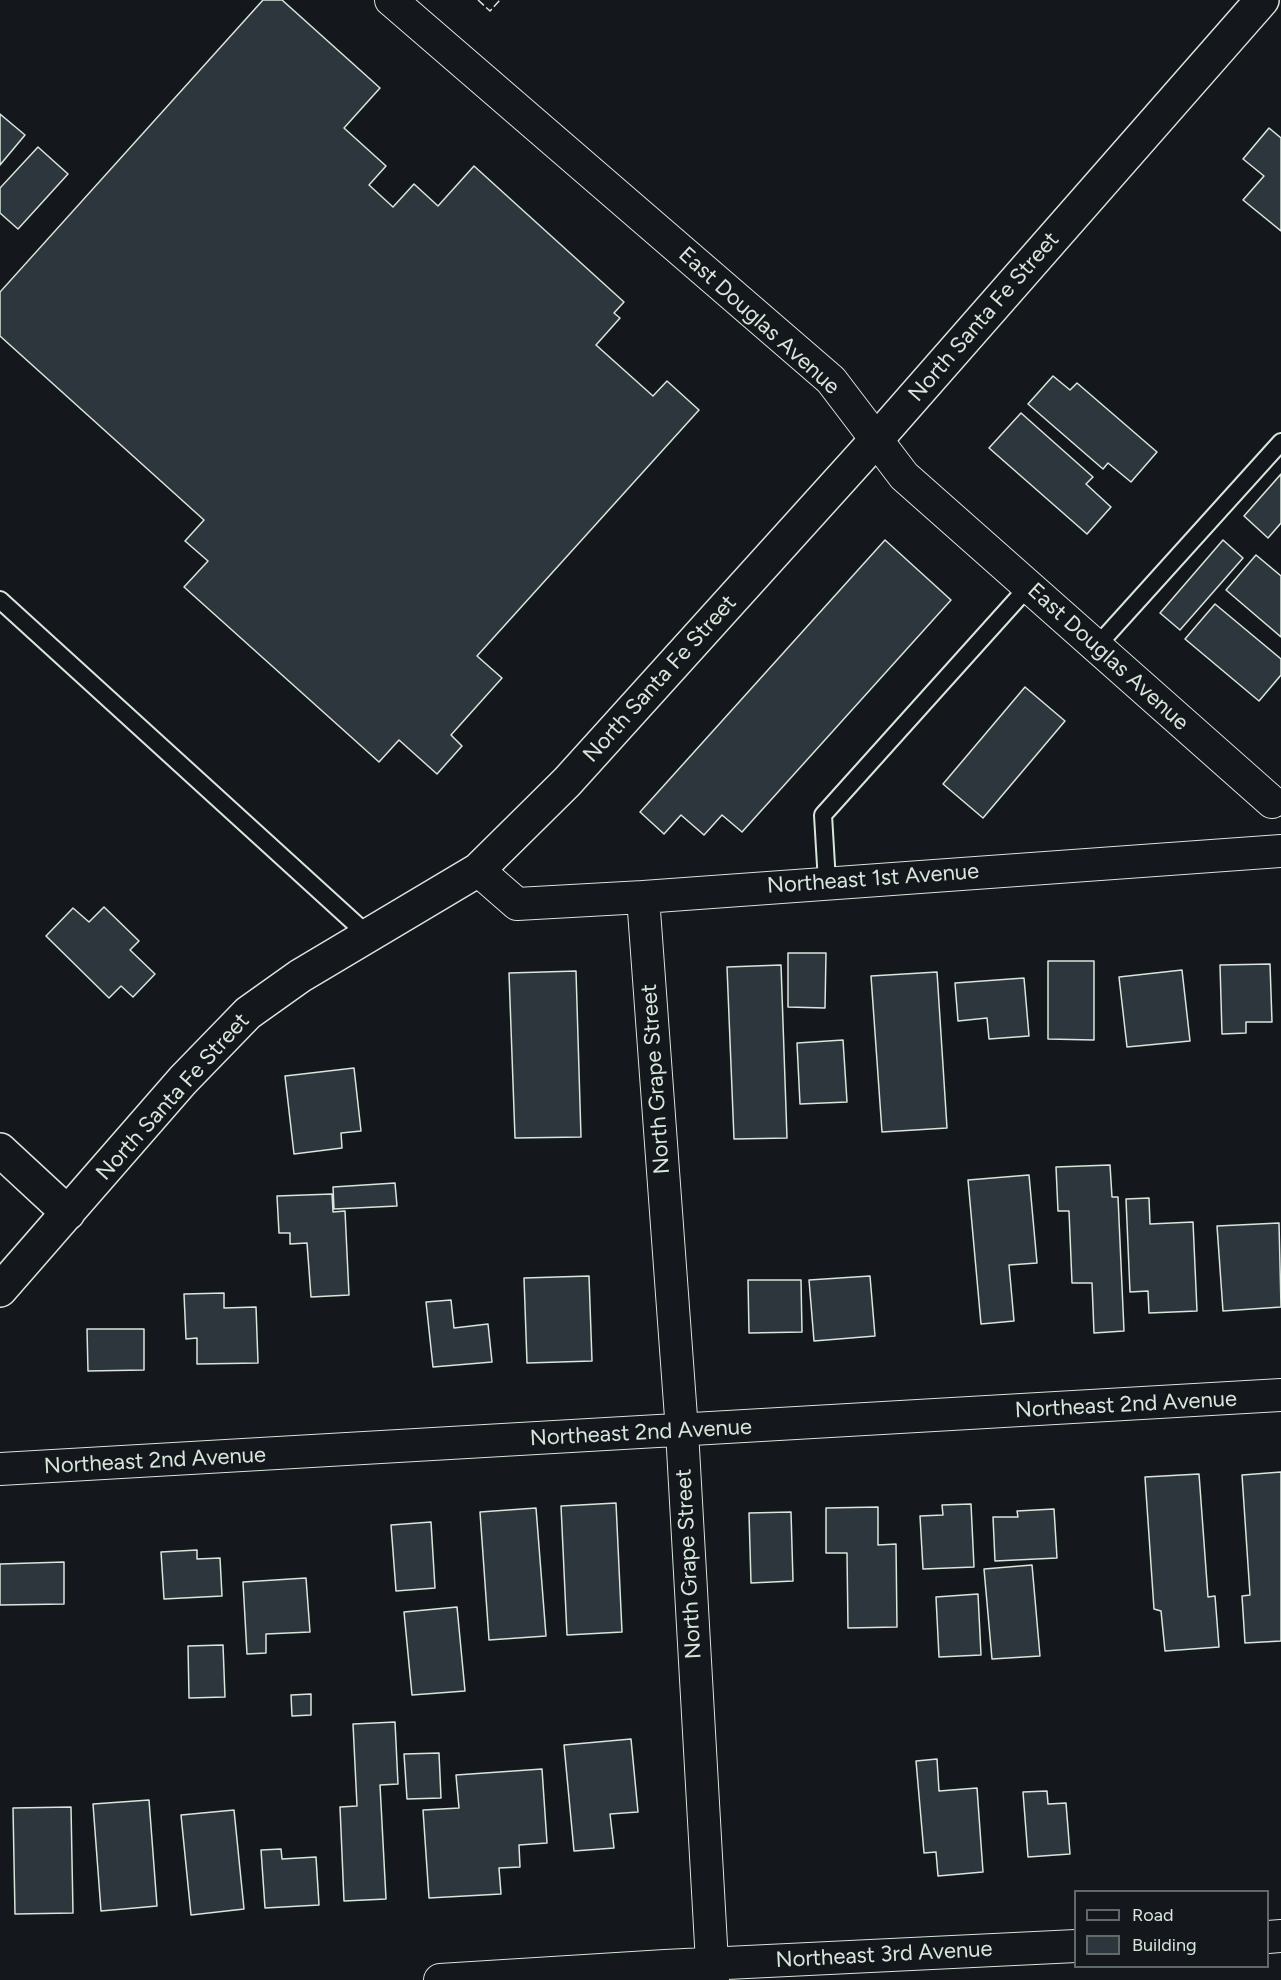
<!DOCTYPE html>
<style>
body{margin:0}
#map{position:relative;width:1281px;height:1980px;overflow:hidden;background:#14181c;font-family:Figtree,sans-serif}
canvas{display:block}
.legend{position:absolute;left:1074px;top:1890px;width:195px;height:78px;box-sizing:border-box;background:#14181c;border:2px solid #626a69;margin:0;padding:8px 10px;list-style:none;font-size:18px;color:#d8e6dc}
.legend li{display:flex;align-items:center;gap:12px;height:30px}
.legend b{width:30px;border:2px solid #626a69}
</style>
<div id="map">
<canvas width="1281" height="1980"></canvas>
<ul class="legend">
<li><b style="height:8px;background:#14181c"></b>Road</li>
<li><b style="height:16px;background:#2c363c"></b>Building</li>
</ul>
</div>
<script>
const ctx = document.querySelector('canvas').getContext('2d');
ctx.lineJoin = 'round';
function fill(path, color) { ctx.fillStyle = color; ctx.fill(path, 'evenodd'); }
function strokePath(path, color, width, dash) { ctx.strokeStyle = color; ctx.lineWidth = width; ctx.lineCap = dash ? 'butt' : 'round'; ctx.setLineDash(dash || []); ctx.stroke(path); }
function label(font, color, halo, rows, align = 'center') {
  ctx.font = font + ' Figtree,sans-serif'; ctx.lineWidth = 4.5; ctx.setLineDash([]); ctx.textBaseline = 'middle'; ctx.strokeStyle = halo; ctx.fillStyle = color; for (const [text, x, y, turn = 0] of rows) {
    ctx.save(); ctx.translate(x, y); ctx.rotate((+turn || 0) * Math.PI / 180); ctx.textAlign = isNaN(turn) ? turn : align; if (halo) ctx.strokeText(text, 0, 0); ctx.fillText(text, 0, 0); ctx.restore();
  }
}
const building = new Path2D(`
 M263,0H282L380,88L344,128L386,166L369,185L393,207L414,184L438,206L474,166L624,302L614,313L620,318L596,345L653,396L667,381L699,410L477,656L502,678L451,735L462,746L437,774L399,740L379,762L184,587L208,561L185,541L204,520L0,336V292Z
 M0,114L25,135L0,165Z
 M1269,128L1281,138V231L1243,200L1264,176L1243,159Z
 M38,147L68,174L18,229L0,213V188Z
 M1053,376L1070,390L1077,383L1157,452L1131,482L1108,463L1103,469L1028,404Z
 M1021,413L1093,477L1086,484L1111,507L1087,534L989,448Z
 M1281,474V523L1268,538L1244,516Z
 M885,540L951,600L742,832L722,815L704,835L681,815L664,834L640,812Z
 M1223,540L1243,558L1180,630L1160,613Z
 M1256,555L1281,576V637L1226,590Z
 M1215,604L1281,659V675L1259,701L1185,639Z
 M1025,687L1065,721L983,818L943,784Z
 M104,907L139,941L130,950L155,974L133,997L121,986L109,998L46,936L73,908L89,922Z
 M788,953H826L825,1008L788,1007Z
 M1048,961H1094V1040L1048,1039Z
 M1270,964L1272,1022H1246V1033L1222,1034L1220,965Z
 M781,965L787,1138L734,1139L727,967Z
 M1182,970L1190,1041L1127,1047L1119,977Z
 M576,971L581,1137L515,1138L509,973Z
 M937,972L947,1128L882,1132L871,976Z
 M1024,978L1029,1036L989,1039L987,1018L958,1021L955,983Z
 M843,1040L847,1102L800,1104L797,1043Z
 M354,1068L361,1131L341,1133L342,1148L294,1154L285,1076Z
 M1110,1165L1112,1197H1118L1124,1331L1094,1333L1092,1283H1072L1069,1211H1058L1056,1167Z
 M1029,1175L1037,1263L1009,1265L1014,1321L981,1324L968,1180Z
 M395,1183L397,1206L334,1209L333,1187Z
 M332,1194L333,1212L345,1211L349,1295L311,1297L307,1243L290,1244V1233H279L277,1196Z
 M1149,1198L1150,1224L1193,1222L1197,1311L1149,1313L1148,1291L1130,1292L1126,1199Z
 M1279,1223L1281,1307L1223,1311L1217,1226Z
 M589,1276L592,1361L527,1363L524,1278Z
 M870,1276L875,1336L814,1341L809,1280Z
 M748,1280H801L802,1332L749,1333Z
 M224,1293V1308L256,1307L258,1363L197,1364V1338L186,1339L184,1294Z
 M451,1300L454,1328L488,1324L492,1362L433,1367L426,1302Z
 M87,1329H144V1370L88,1371Z
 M1281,1472V1641L1245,1643L1242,1596L1250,1595L1242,1475Z
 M1199,1474L1208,1597L1215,1596L1219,1647L1165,1651L1161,1611L1154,1609L1145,1477Z
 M616,1503L622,1632L567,1635L561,1506Z
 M971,1504L974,1567L923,1569L920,1516L943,1515L942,1505Z
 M878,1507V1545L896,1544L897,1627L848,1628L847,1553H826V1508Z
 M536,1508L546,1636L489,1640L480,1512Z
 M1054,1509L1057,1558L995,1561L993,1517H1018L1017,1511Z
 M791,1512L793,1581L751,1583L749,1513Z
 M431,1522L435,1588L396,1591L391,1525Z
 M197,1550V1559L220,1558L222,1596L164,1599L161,1552Z
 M64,1562V1604L0,1605V1564Z
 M1032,1565L1040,1656L992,1659L984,1569Z
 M306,1578L310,1632L266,1634V1653L247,1654L243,1582Z
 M978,1594L981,1655L939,1657L936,1597Z
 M457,1607L465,1691L412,1695L404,1612Z
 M223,1645L225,1697L189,1698L188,1646Z
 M311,1694V1715L292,1716L291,1695Z
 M395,1722L398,1784L380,1785L386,1899L344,1901L340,1807L357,1806L353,1724Z
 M631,1739L638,1812L610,1814L614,1848L574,1851L564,1745Z
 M439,1753L441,1798L407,1799L404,1754Z
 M937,1759L939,1791L977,1788L983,1872L938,1876L936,1852L924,1853L916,1761Z
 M542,1769L547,1843L519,1845L520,1867L499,1868L501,1894L429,1898L423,1810L459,1808L456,1775Z
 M1047,1791L1048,1804L1066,1803L1070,1854L1028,1857L1023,1792Z
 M149,1800L157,1906L101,1911L93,1804Z
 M71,1807L73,1913L15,1914L13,1808Z
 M234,1810L244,1909L191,1915L181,1815Z
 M281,1849L282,1859L316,1857L319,1905L265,1908L261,1850Z`);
fill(building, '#2c363c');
strokePath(building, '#d8e6dc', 1.5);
const service = new Path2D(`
 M0,600L369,936
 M1096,647L1281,442
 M827,882L823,815L1028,587`);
const minor = new Path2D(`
 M391,0L831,380L904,476L1272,802
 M478,870L517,904L643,897L1281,851
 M643,897L682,1431L713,1980
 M0,1469L1281,1395
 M1268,1937L1281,1936
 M440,1980L665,1966L1076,1946`);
const tertiary = new Path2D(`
 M0,1150L68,1213
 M0,1290L183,1080L248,1013L300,976L478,870L567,782L877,439L1262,0`);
strokePath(service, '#d8e6dc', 20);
strokePath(minor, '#d8e6dc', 34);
strokePath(tertiary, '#d8e6dc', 36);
strokePath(service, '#14181c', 16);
strokePath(minor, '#14181c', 32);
strokePath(tertiary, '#14181c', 33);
strokePath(new Path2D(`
 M478,0L490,11L500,0`), '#d8e6dc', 1.5, [8, 3]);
label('22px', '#d8e6dc', '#14181c', [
 ["North Santa Fe Street",984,317,-49],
 ["East Douglas Avenue",759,321,42],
 ["East Douglas Avenue",1108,657,42],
 ["North Santa Fe Street",660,679,-48],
 ["Northeast 1st Avenue",873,879,-4],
 ["North Grape Street",656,1079,-94],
 ["North Santa Fe Street",173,1097,-48],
 ["Northeast 2nd Avenue",1126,1405,-3],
 ["Northeast 2nd Avenue",641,1433,-3],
 ["Northeast 2nd Avenue",155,1461,-3],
 ["North Grape Street",689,1564,-93],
 ["Northeast 3rd Avenue",884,1955,-3]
]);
</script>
